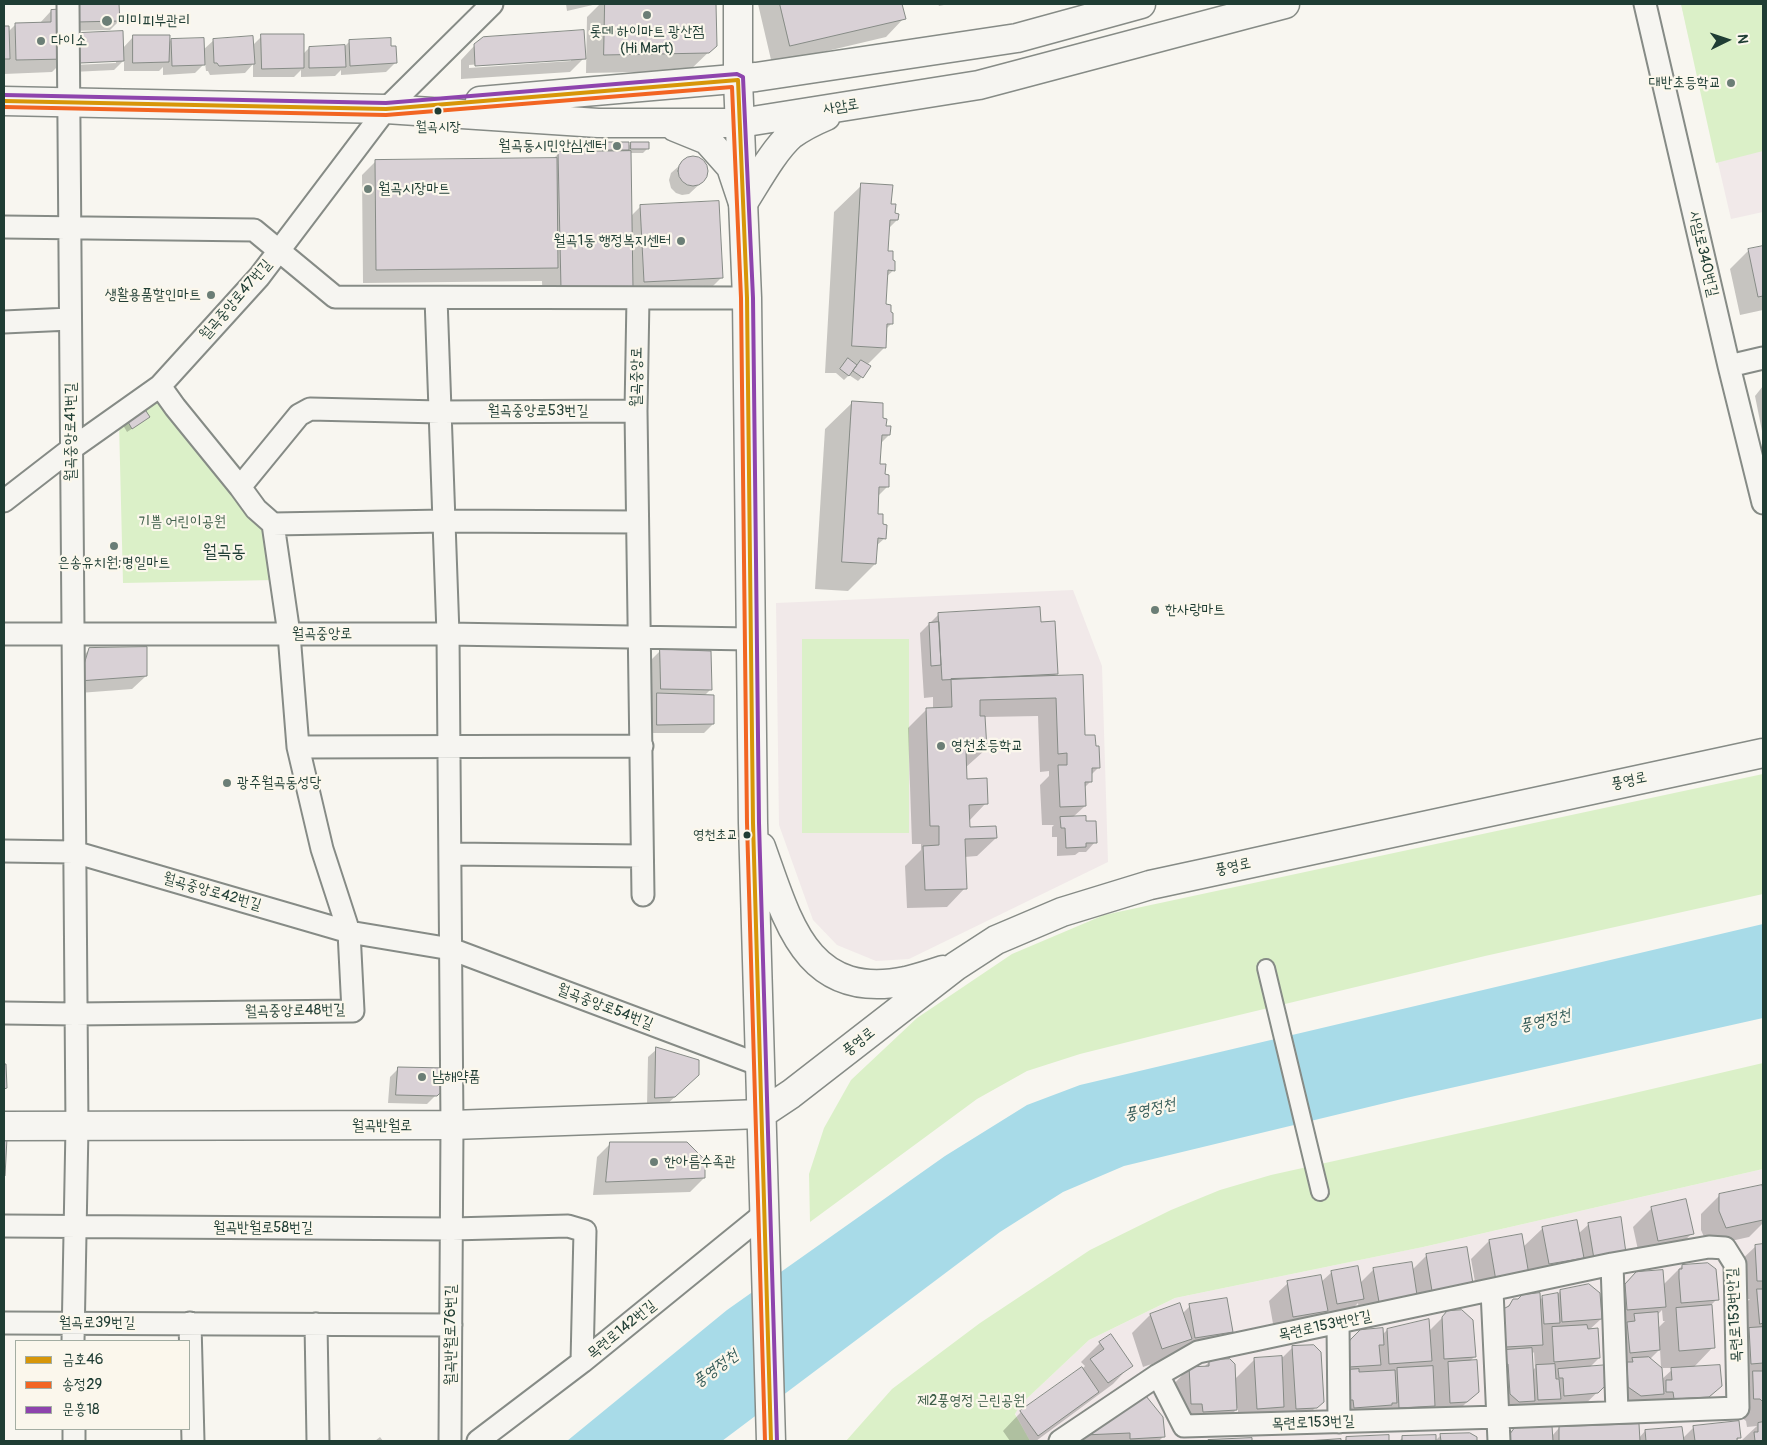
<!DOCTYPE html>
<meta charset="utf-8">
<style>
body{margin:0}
#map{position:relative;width:1767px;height:1445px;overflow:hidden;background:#f8f6f0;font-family:Pangolin,"Poor Story",sans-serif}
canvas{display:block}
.frame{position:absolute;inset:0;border:5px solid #1f3d34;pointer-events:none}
.legend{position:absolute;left:15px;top:1340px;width:175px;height:90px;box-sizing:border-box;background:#fbf7ec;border:1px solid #a3ada2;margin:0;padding:6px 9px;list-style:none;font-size:15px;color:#1f3d34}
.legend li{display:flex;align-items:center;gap:10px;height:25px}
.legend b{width:25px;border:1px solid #a3ada2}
.north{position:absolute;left:1702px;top:15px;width:50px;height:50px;-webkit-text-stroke:4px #fbf7ec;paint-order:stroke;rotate:86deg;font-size:14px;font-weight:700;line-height:20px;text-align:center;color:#1f3d34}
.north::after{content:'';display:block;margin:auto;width:18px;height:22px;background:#1f3d34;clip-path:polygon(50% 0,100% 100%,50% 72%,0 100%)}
</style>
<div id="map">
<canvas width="1767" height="1445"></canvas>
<div class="frame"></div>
<ul class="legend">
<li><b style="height:6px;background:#d79608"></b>금호46</li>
<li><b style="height:6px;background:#f26522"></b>송정29</li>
<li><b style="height:6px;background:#8e44ad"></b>문흥18</li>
</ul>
<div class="north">N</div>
</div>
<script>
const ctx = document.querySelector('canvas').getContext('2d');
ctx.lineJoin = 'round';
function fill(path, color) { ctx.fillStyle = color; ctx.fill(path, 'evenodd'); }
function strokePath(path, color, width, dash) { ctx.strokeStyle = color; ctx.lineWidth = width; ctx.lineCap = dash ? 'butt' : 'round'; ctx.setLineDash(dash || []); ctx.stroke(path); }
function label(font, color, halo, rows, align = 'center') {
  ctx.font = font + ' Pangolin,"Poor Story",sans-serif'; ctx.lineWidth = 4.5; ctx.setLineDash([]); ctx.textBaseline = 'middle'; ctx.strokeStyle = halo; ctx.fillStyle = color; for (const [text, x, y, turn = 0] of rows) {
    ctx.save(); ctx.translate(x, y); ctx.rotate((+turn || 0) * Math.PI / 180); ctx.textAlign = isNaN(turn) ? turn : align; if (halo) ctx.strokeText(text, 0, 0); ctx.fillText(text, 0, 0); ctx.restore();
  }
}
fill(new Path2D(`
 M1681,4H1763V212L1731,219Z
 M1073,590L1102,666L1108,862L909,959L876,961L837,945L813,920L779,825L776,603Z
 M1763,1169V1441H1030L1015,1413L1020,1405L1089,1340L1175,1298L1423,1247Z`), '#f1e9e9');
fill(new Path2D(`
 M1681,4H1763V151L1716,163Z
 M159,395L269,528L275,580L123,583L119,423Z
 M802,639H909V833H802Z
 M1763,774V894L1485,956L1160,1034L1080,1054L1027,1071L977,1099L810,1222L809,1174L824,1128L851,1080L917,1018L1012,954L1104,915Z
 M1763,1063V1169L1423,1247L1175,1298L1089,1340L1020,1405L1015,1414L1030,1441H846L892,1389L980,1323L1090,1250L1171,1210L1220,1190L1271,1175L1519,1120Z`), '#dbf0c8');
fill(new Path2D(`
 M1763,924V1018L1406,1098L1124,1166L1063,1192L1000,1232L722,1441H567L727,1310L945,1156L1027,1105L1080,1085Z`), '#a8dbe8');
fill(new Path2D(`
 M72,4H118L119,21L110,30L69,31Z
 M566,4H597L567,11Z
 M600,4H715V46L689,71L586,73L587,17Z
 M758,4H901L904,18L886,37L772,64Z
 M938,4H949L939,6Z
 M51,11L66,58L52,72L4,74V27H8V32L16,24H39Z
 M79,34L123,48L133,37L168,43L171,40L203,50L214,40L253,45L262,36L303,54L309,48L344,47L350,41L390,47L395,63L386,72L341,75V70L335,76L301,77V70L294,77H253V64L245,73L210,75L208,71H206L205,63L195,73L163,75V67L159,71H124V60L114,70L72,72L70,43ZM116,61V63L74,65V63Z
 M475,45L584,58L570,72L461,79V60ZM571,58V61L469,68V65Z
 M607,143L628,147L631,143L647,149L643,153H630L631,216L641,206L722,277L703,296L543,307L542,281L363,283L362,175L376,161L553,159L559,153H602V148Z
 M694,158L701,161L705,166L706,173L704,180L689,194L682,195L676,193L671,188L669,180L671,173L687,159Z
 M862,185L890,205L897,220L888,229L886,252L894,270L886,277L885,305L891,324L886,329L885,347L867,365L862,377L858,381L849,375L844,380L836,373H825L834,212Z
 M1763,247V310L1740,315L1730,269L1749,250Z
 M1763,386V436L1755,396Z
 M853,402L881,420L889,435L880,444L879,465L887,487L877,497L876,515L885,538L876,546L875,564L848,591L815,589L825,429Z
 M127,421H144L127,432L123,425Z
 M939,614L1040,623L1057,673L1053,677L1099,767L1091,775V781L1084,788L1085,806L1073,817L1085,823L1095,842L1086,852H1079L1075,855L1057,856V837H1052V827L1054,825H1042L1040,785L1049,776V771L1040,772L1038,716L984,717L985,750L965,768L966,780L986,803L969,821V828L996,838L977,856L964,857L965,888L947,907L907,908L905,866L921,850V844H912L908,728L927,709H933V697L924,698L920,633Z
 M89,650L146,676L132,689L66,694L75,664Z
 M661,650L711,689L704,696L713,724L704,733H649L647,664Z
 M657,1049L689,1084L665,1106H647L648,1057Z
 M399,1068L445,1086L427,1104L388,1103L390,1077Z
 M611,1143L704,1178L690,1192L593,1195L597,1157Z
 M1761,1187L1763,1193V1223L1749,1237L1708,1246L1701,1230V1214L1720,1195Z
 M1652,1208L1692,1233L1674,1252L1640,1259L1633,1227Z
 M1589,1224L1625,1253L1478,1299L1471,1259L1489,1241L1523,1247L1543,1228L1578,1234Z
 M1763,1245V1441H1741L1757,1426L1747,1427L1746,1421L1741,1417L1739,1309L1750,1299H1739L1737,1264L1756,1246Z
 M1427,1255L1472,1284L1360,1320L1358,1303L1344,1317L1275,1335L1269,1301L1288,1283L1321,1282L1332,1272L1360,1283L1374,1269L1412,1270Z
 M1682,1266L1717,1299L1710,1306L1713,1347L1693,1368L1720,1386L1702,1405L1622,1414L1617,1292L1636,1273L1663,1285ZM1662,1310L1663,1321H1665L1658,1328L1657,1315ZM1660,1349L1661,1368H1674L1661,1380L1650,1359Z
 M1560,1291L1601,1319L1589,1330L1599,1358L1589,1368L1608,1382L1578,1411L1500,1420L1485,1329L1514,1300L1539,1301L1542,1298L1557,1295ZM1534,1352L1535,1368L1532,1371L1531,1355Z
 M1190,1306L1231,1331L1213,1350L1172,1357L1143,1367L1132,1333L1150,1315L1182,1314Z
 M1448,1312L1474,1357L1469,1362L1477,1392L1458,1411L1432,1421L1431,1408L1415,1424L1329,1418L1327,1390L1331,1386L1330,1363L1382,1335L1387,1330L1429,1331Z
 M1110,1336L1131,1365L1113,1384L1036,1441H1010L1003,1431L1021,1412L1082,1369L1085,1366L1081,1362L1100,1343Z
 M1293,1347L1322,1401L1297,1426L1238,1427V1408L1218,1428L1185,1429L1171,1387L1189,1368H1203L1210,1361L1235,1379L1255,1359L1283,1357Z
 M1135,1398L1163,1437L1159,1441H1080Z
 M1694,1427L1740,1437L1736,1441H1503L1515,1429L1552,1436L1559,1428L1639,1438L1645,1431L1682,1439Z
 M1441,1435L1476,1438V1441H1435Z
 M1434,1436L1435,1441H1399L1402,1438Z
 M380,1437L383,1441H375Z
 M1388,1437V1441H1344L1347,1438Z`), '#0003');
const building = new Path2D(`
 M77,4H119L120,21L77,22Z
 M605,4H716L717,46L709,53L604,55Z
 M780,4H902L906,19L790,46Z
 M66,9L67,59L16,60L15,23L51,22V10Z
 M4,26H9L10,59H4Z
 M584,30L586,59L475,66L474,44L483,37Z
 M123,31L124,61L80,63L79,33Z
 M261,34H304V68L262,69Z
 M133,35H170L169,62L133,63Z
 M253,36L255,64L219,66L217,63H214L213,39Z
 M204,38L205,65L172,66L171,39Z
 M391,38V46H396L397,63L350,66L349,40Z
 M345,45L346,67L309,68V47Z
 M606,142H629V150H606Z
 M631,142H649V149H631Z
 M631,151L633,288L561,289L558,152Z
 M678 171a15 15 0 1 1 30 0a15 15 0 1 1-30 0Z
 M557,158L558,268L376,270L375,160Z
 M861,183L893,185L891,204H896L895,213L899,214L898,220H890L888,251H893V260L895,261V271L888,270L886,304L891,305V312L893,313V324H887L886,348L852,346Z
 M719,201L723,278L644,282L640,205Z
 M1763,246V296L1758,297L1748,249Z
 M848,358L857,365L849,376L840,369Z
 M861,360L871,366L863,378L853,371Z
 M852,401L883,403V418L887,419L886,426H891L890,435H882L880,464H886L885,474L889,475V487H879L878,514H883V524L887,525L886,539L878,538L876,564L842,562Z
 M144,408L150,417L132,429L127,420Z
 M1040,607L1041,622L1055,621L1058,674L942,680L938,613Z
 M939,622L941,665L931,666L929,623Z
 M147,647V676L79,681L89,648Z
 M660,649L711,651L712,690L661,689Z
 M1083,675L1085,735H1095L1096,746H1099L1100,768H1092V782H1085L1086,806L1060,807L1058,765H1067V753L1058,754L1056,698L980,700V716H985L987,750L966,751L967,779L987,778L988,804L969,805L970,827L996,826L997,838L965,839L967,889L925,890L923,846L939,845V826H930L926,708L952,707L951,679Z
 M657,693L714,695V724L657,725Z
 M1086,816V821H1096L1097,843H1086V847L1066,848L1065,828H1061L1060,817Z
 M656,1047L699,1060V1075L675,1097L655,1098Z
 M4,1064H6L7,1088L4,1089Z
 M398,1067L446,1068V1087L437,1096L396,1095Z
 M4,1138H7L5,1176H4Z
 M610,1142H687L705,1160V1178L606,1182Z
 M1762,1185L1763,1189V1220L1726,1228L1719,1211V1194Z
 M1686,1199L1694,1234L1658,1241L1651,1207Z
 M1621,1217L1626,1253L1594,1259L1588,1223Z
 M1577,1220L1584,1258L1549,1264L1542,1227Z
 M1522,1234L1529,1275L1496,1281L1489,1240Z
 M1763,1244V1281H1757L1755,1245Z
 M1467,1247L1473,1284L1432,1291L1426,1254Z
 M1412,1262L1417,1295L1379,1302L1373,1268Z
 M1708,1263L1716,1269L1719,1300L1681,1303L1679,1278V1269H1682V1265Z
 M1358,1266L1364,1299L1337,1304L1331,1271Z
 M1663,1270L1666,1307L1627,1310L1625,1284L1636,1272Z
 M1321,1275L1328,1311L1293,1317L1287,1281Z
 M1589,1284L1600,1293L1602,1319L1562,1322L1560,1290Z
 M1757,1289H1763V1323L1760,1324Z
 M1540,1293L1543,1345L1506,1347L1503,1309L1509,1306L1513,1299H1518L1522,1295Z
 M1558,1293L1560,1323L1544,1324L1542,1296Z
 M1227,1298L1233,1332L1195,1338L1189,1304Z
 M1180,1303L1192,1339L1162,1349L1150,1314Z
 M1712,1305L1715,1348L1679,1351L1676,1308Z
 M1462,1310L1473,1320L1476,1357L1444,1359L1442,1317L1447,1311Z
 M1658,1312L1660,1350L1630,1353L1627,1322L1635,1321L1634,1314Z
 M1429,1319L1432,1361L1389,1364L1387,1329Z
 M1587,1325L1588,1329L1598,1328L1600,1358L1554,1362L1552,1327Z
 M1763,1327V1363L1751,1364L1749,1328Z
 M1383,1328L1384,1345H1379L1381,1365L1349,1367L1348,1343L1351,1339L1360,1330Z
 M1111,1334L1133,1366L1108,1383L1090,1359L1104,1349L1099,1342Z
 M1314,1345L1321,1352L1324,1402L1317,1408L1296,1409L1292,1346Z
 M1532,1348L1535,1401L1519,1402L1510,1394L1508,1364H1505L1504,1350Z
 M1282,1356L1284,1407L1257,1409L1254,1358Z
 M1649,1357L1662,1368L1664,1394L1641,1396L1628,1387L1627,1362H1633L1632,1358Z
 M1230,1359L1235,1364L1237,1410L1203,1412L1202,1404H1191L1189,1367L1209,1366V1360Z
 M1477,1360L1479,1392L1467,1402L1450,1403L1448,1362Z
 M1555,1364L1556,1379H1559L1561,1399L1538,1400L1536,1365Z
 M1608,1365L1609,1382L1598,1393L1564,1396L1563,1378H1559L1558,1369Z
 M1720,1365L1722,1386L1709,1397L1674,1399L1673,1392H1666V1380H1672L1671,1368Z
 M1433,1366L1435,1406L1399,1408L1397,1368Z
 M1082,1367L1099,1392L1038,1436L1020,1411Z
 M1359,1369V1372L1395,1370L1397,1403H1392V1405L1354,1408L1353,1400H1347L1345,1370Z
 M1753,1371H1763V1402L1760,1399H1754Z
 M1146,1396L1163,1417L1165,1437L1130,1439V1433L1084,1435L1135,1397Z
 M1739,1421L1741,1438H1737V1441H1695L1693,1426Z
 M1763,1422V1441H1755L1754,1432H1758V1423Z
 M1639,1424L1640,1441H1559V1427Z
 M1552,1426L1553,1441H1507V1438L1515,1427Z
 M1682,1427L1684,1441H1646L1645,1430Z
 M1470,1433L1477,1437V1441H1441L1440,1434Z
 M1389,1435V1441H1346V1437Z
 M1436,1435V1441H1402V1436Z
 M1252,1438V1441H1208V1440Z
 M1341,1439V1441H1306Z`);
fill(building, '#d9d1d6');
strokePath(building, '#868b86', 1);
const pedestrian = new Path2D(`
 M1266,968L1320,1192`);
const minor = new Path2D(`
 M68,4L77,1127L73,1341
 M1645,4L1729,366L1763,503
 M4,227L254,230L335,297L747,298
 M436,298L448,634L452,1125L450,1441
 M638,298L636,411L643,895
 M4,322L70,319
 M1729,366L1763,358
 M240,487L299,415L310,409L440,412L636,411
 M4,501L71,449L160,386L259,277L386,109L492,4
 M273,524L444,521L637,522
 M4,634H448L751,639
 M298,747L642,746
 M4,851L74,852L349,932L451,949L760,1065
 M450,854L642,856
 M4,1013L75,1014L353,1011L349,932L322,849L298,747L289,634L273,524L256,509L240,487L175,407L160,386
 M4,1226L452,1229L568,1226L585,1231L582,1362
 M1612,1264L1617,1412
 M1492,1291L1499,1441
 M4,1323L451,1325
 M190,1323L193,1441
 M316,1324L318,1441
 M1338,1324L1339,1422
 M74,1429V1441
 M478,1441L582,1362L764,1214
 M1060,1441L1158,1375L1198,1352L1612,1264L1709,1247L1725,1248L1735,1264L1738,1408L1499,1417L1184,1426L1158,1375`);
const tertiary = new Path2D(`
 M4,1126L452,1125L761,1114`);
const secondary = new Path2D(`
 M738,4V80L747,298L753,823L771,1441
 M761,847C788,922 806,1001 906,981C918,978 931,974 943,970
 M761,1114L791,1094L956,966L996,940L1062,912L1150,885L1763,753`);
const primary = new Path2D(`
 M4,101L386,109L598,123H740L979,85L1285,4
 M480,101L756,77L1017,38L1141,4
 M675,127L707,140L731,167L743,203
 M743,203C756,183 773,151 791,135C802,127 814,121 826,116`);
strokePath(pedestrian, '#868b86', 20);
strokePath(minor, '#868b86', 25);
strokePath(tertiary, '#868b86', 31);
strokePath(secondary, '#868b86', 31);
strokePath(primary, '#868b86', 31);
strokePath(pedestrian, '#f6f5f1', 16);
strokePath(minor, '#f6f5f1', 21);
strokePath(tertiary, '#f6f5f1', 28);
strokePath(secondary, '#f6f5f1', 28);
strokePath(primary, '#f6f5f1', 28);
strokePath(new Path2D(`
 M4,101L386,109L738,80L747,298L753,823L771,1441`), '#d79608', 4);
strokePath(new Path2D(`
 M4,107L386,115L732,87L741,298L747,823L765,1441`), '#f26522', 4);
strokePath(new Path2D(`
 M4,95L386,103L737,74L743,77L753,298L759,823L777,1441`), '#8e44ad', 4);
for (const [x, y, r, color] of [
 [647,15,5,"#6b7e76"],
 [107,21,6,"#6b7e76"],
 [41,41,5,"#6b7e76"],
 [1731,83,5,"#6b7e76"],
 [438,111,4.5,"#1f3d34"],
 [617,146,5,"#6b7e76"],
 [368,189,5,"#6b7e76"],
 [681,241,5,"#6b7e76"],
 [211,295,5,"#6b7e76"],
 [114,546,5,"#6b7e76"],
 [1155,610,5,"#6b7e76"],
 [941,746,5,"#6b7e76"],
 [227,783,5,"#6b7e76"],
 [747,835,4.5,"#1f3d34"],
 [422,1077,5,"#6b7e76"],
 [654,1162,5,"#6b7e76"]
]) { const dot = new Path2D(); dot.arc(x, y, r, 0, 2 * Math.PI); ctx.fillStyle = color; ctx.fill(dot); strokePath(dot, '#fbf7ec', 2); }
label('14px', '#1f3d34', '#fbf7ec', [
 ["월곡시장",438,127],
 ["영천초교",738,835,"right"]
]);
label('15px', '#1f3d34', '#fbf7ec', [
 ["미미피부관리",118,21],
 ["롯데 하이마트 광산점",647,32,"center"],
 ["(Hi Mart)",647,49,"center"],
 ["다이소",51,41],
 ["대반초등학교",1721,83,"right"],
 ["월곡동시민안심센터",607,146,"right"],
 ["월곡시장마트",378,189],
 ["월곡1동 행정복지센터",671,241,"right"],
 ["생활용품할인마트",201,295,"right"],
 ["은송유치원;명일마트",114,563,"center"],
 ["한사랑마트",1165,610],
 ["영천초등학교",951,746],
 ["광주월곡동성당",237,783],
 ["남해약품",432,1077],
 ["한아름수족관",664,1162]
], 'left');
label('15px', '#1f3d34', '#fbf7ec', [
 ["사암로",841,107,-9],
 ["사암로340번길",1703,254,77],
 ["월곡중앙로47번길",236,300,-49],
 ["월곡중앙로",637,377,-89],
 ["월곡중앙로53번길",538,411],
 ["월곡중앙로41번길",71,432,-90],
 ["월곡중앙로",322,634],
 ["풍영로",1629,781,-12],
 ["풍영로",1233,867,-12],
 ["월곡중앙로42번길",212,892,16],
 ["월곡중앙로54번길",605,1007,21],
 ["월곡중앙로48번길",295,1011,-1],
 ["풍영로",859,1042,-38],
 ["월곡반월로",382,1126],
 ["월곡반월로58번길",263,1228],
 ["목련로153번안길",1735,1315,-93],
 ["월곡로39번길",97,1323],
 ["목련로153번안길",1325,1326,-12],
 ["목련로142번길",622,1330,-39],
 ["월곡반월로76번길",451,1335,-90],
 ["목련로153번길",1313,1423,-2]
]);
label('15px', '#40604b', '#fbf7ec', [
 ["기쁨 어린이공원",182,522],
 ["제2풍영정 근린공원",971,1401]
]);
label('italic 16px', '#335a57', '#fbf7ec', [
 ["풍영정천",1545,1021,-13],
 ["풍영정천",1150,1110,-13],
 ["풍영정천",716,1369,-36]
]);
label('18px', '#1f3d34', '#fbf7ec', [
 ["월곡동",224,552]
]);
</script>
